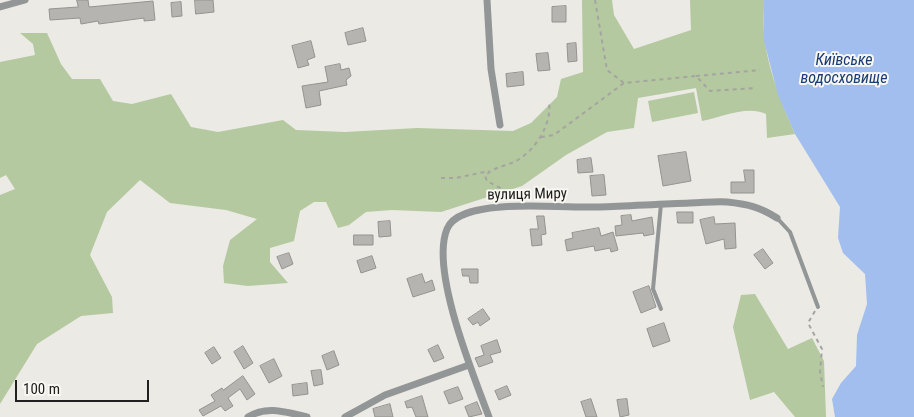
<!DOCTYPE html>
<meta charset="utf-8">
<style>
body{margin:0}
#map{position:relative;width:914px;height:417px;overflow:hidden;background:#ebeae5;font-family:"Roboto Condensed",sans-serif}
canvas{display:block}
.scale{position:absolute;left:15px;top:380px;width:134px;height:22px;box-sizing:border-box;border:2px solid #21201f;border-top:0;padding-left:6px;font-size:15px;line-height:18px;white-space:nowrap;color:#21201f;-webkit-text-stroke:4px #f8f7f2;paint-order:stroke}
</style>
<div id="map">
<canvas width="914" height="417"></canvas>
<div class="scale">100 m</div>
</div>
<script>
const ctx = document.querySelector('canvas').getContext('2d');
ctx.lineJoin = 'round';
function fill(path, color) { ctx.fillStyle = color; ctx.fill(path, 'evenodd'); }
function strokePath(path, color, width, dash) { ctx.strokeStyle = color; ctx.lineWidth = width; ctx.lineCap = dash ? 'butt' : 'round'; ctx.setLineDash(dash || []); ctx.stroke(path); }
function label(font, color, halo, rows, align = 'center') {
  ctx.font = font + ' "Roboto Condensed",sans-serif'; ctx.lineWidth = 4; ctx.setLineDash([]); ctx.textBaseline = 'middle'; ctx.strokeStyle = halo; ctx.fillStyle = color; for (const [text, x, y, turn = 0] of rows) {
    ctx.save(); ctx.translate(x, y); ctx.rotate((+turn || 0) * Math.PI / 180); ctx.textAlign = isNaN(turn) ? turn : align; if (halo) ctx.strokeText(text, 0, 0); ctx.fillText(text, 0, 0); ctx.restore();
  }
}
fill(new Path2D(`
 M582,0H612L614,15L634,49L691,30L690,0H764C764,14 763,29 765,43C770,75 782,104 795,134L767,138L766,114C747,105 722,117 702,121L696,88L638,98L634,128L607,132L566,155L522,186L441,212L392,210L366,212L349,225L338,228L326,202H314L300,211L294,241L270,248V262L288,283L248,286L224,283L223,266L230,240L257,219L226,210L170,203L140,180L107,212L90,255L112,297L113,313L81,316L37,344L0,404V195L15,189L6,175L0,178V62L35,55L33,44L20,33H47L61,64L72,79H100L113,101L132,104L171,94L191,127L218,132L283,120L296,130L345,132L417,128L513,131L531,123L557,97L561,79L583,72Z
 M694,92L698,113L652,122L648,101Z
 M755,294L788,349L812,338L824,361L826,417H795L774,392L750,400L733,327L741,295Z`), '#b4c99f');
fill(new Path2D(`
 M764,0H914V417H835L832,399L841,383L856,366L857,335L867,304L865,274L843,253L838,238L840,207L795,134L778,95L764,41Z`), '#a1beee');
const building = new Path2D(`
 M77,0H88L89,7L153,1L155,20L144,21V18L99,24L98,21L81,24L80,18L50,20L49,9L78,7Z
 M195,0H213L214,12L196,14Z
 M181,2L182,16L172,17L171,3Z
 M566,6V22H552V7Z
 M363,28L366,41L348,45L345,33Z
 M311,41L315,57L307,60L309,65L298,68L292,46Z
 M576,43L577,61L568,62L567,44Z
 M548,53L550,70L538,71L536,54Z
 M340,64L341,70L349,68L351,76L346,80L347,85L319,91L321,105L306,108L302,86L328,82L325,67Z
 M523,72L524,85L507,87L506,74Z
 M686,152L691,181L663,186L658,156Z
 M591,158L593,172L578,173L577,160Z
 M744,170H754V193H731V182H745Z
 M604,175L606,195L592,196L590,176Z
 M677,212H693V223H678Z
 M631,215L632,221L652,217L654,234L644,236L643,233L616,236L615,226L622,225L621,216Z
 M537,216H544L546,234L541,235L542,245L532,246L530,229H538Z
 M714,217L715,224L735,223L736,248L725,249L724,239L706,244L700,220Z
 M390,221L391,236L379,237L378,222Z
 M599,228L601,236L613,232L618,250L611,252L610,248L595,251L594,246L567,251L565,240L573,238L572,233Z
 M354,235H373V245H354Z
 M763,249L773,263L765,269L754,255Z
 M289,253L293,264L282,269L277,257Z
 M372,256L376,268L361,273L357,261Z
 M462,269H478V283H470L469,276H463Z
 M422,274L425,283L432,280L435,290L413,297L407,279Z
 M649,286L656,307L641,313L633,292Z
 M483,309L490,319L480,326L478,322L473,325L468,319Z
 M664,323L670,341L653,347L647,329Z
 M497,340L501,352L490,355L493,362L479,367L475,358L484,355L481,346Z
 M438,345L444,358L434,362L428,350Z
 M243,346L253,363L244,369L234,352Z
 M214,347L221,358L212,364L205,353Z
 M334,351L339,365L327,370L322,356Z
 M274,359L282,376L269,383L260,366Z
 M321,370L323,384L314,386L311,371Z
 M243,376L255,394L247,400L240,389L228,398L233,406L225,411L221,406L203,416L199,410L215,401L211,395L222,388L223,390Z
 M307,383L308,394L293,396L292,385Z
 M507,386L511,395L499,400L495,391Z
 M458,387L463,399L449,404L444,392Z
 M422,396L428,417H416L412,407L407,408L405,402Z
 M591,399L597,417H586L581,402Z
 M627,399L629,415L620,417L617,400Z
 M477,402L482,414L469,417L465,407Z
 M390,404L393,417H375L373,409Z`);
fill(building, '#b5b4b0');
strokePath(building, '#94938f', 1);
strokePath(new Path2D(`
 M595,0L607,70L624,83L696,76L710,91L755,88
 M696,76L760,70
 M541,137L554,135L624,83
 M441,178H456L489,171
 M512,198L510,193L487,181L485,176C493,167 506,166 516,161C535,151 552,124 549,103
 M815,311L808,323L822,349L820,372L823,387`), '#a5a4a0', 2, [4, 4]);
strokePath(new Path2D(`
 M777,218L790,232L818,307
 M661,309L653,289L661,204`), '#939696', 4);
strokePath(new Path2D(`
 M487,0L491,69L500,125
 M0,7L25,0
 M248,417C267,405 286,412 307,417
 M345,417L385,395L469,365
 M489,417C473,374 430,270 447,229C453,214 476,210 490,208C525,203 563,208 599,207C629,206 660,204 690,203C702,203 715,201 727,202C747,204 760,207 777,218`), '#939696', 7);
label('15px', '#21201f', '#f8f7f2', [
 ["вулиця Миру",527,195,-1]
]);
label('italic 16px', '#193b73', '#f8f7f2', [
 ["Київське",844,61],
 ["водосховище",844,79]
]);
</script>
